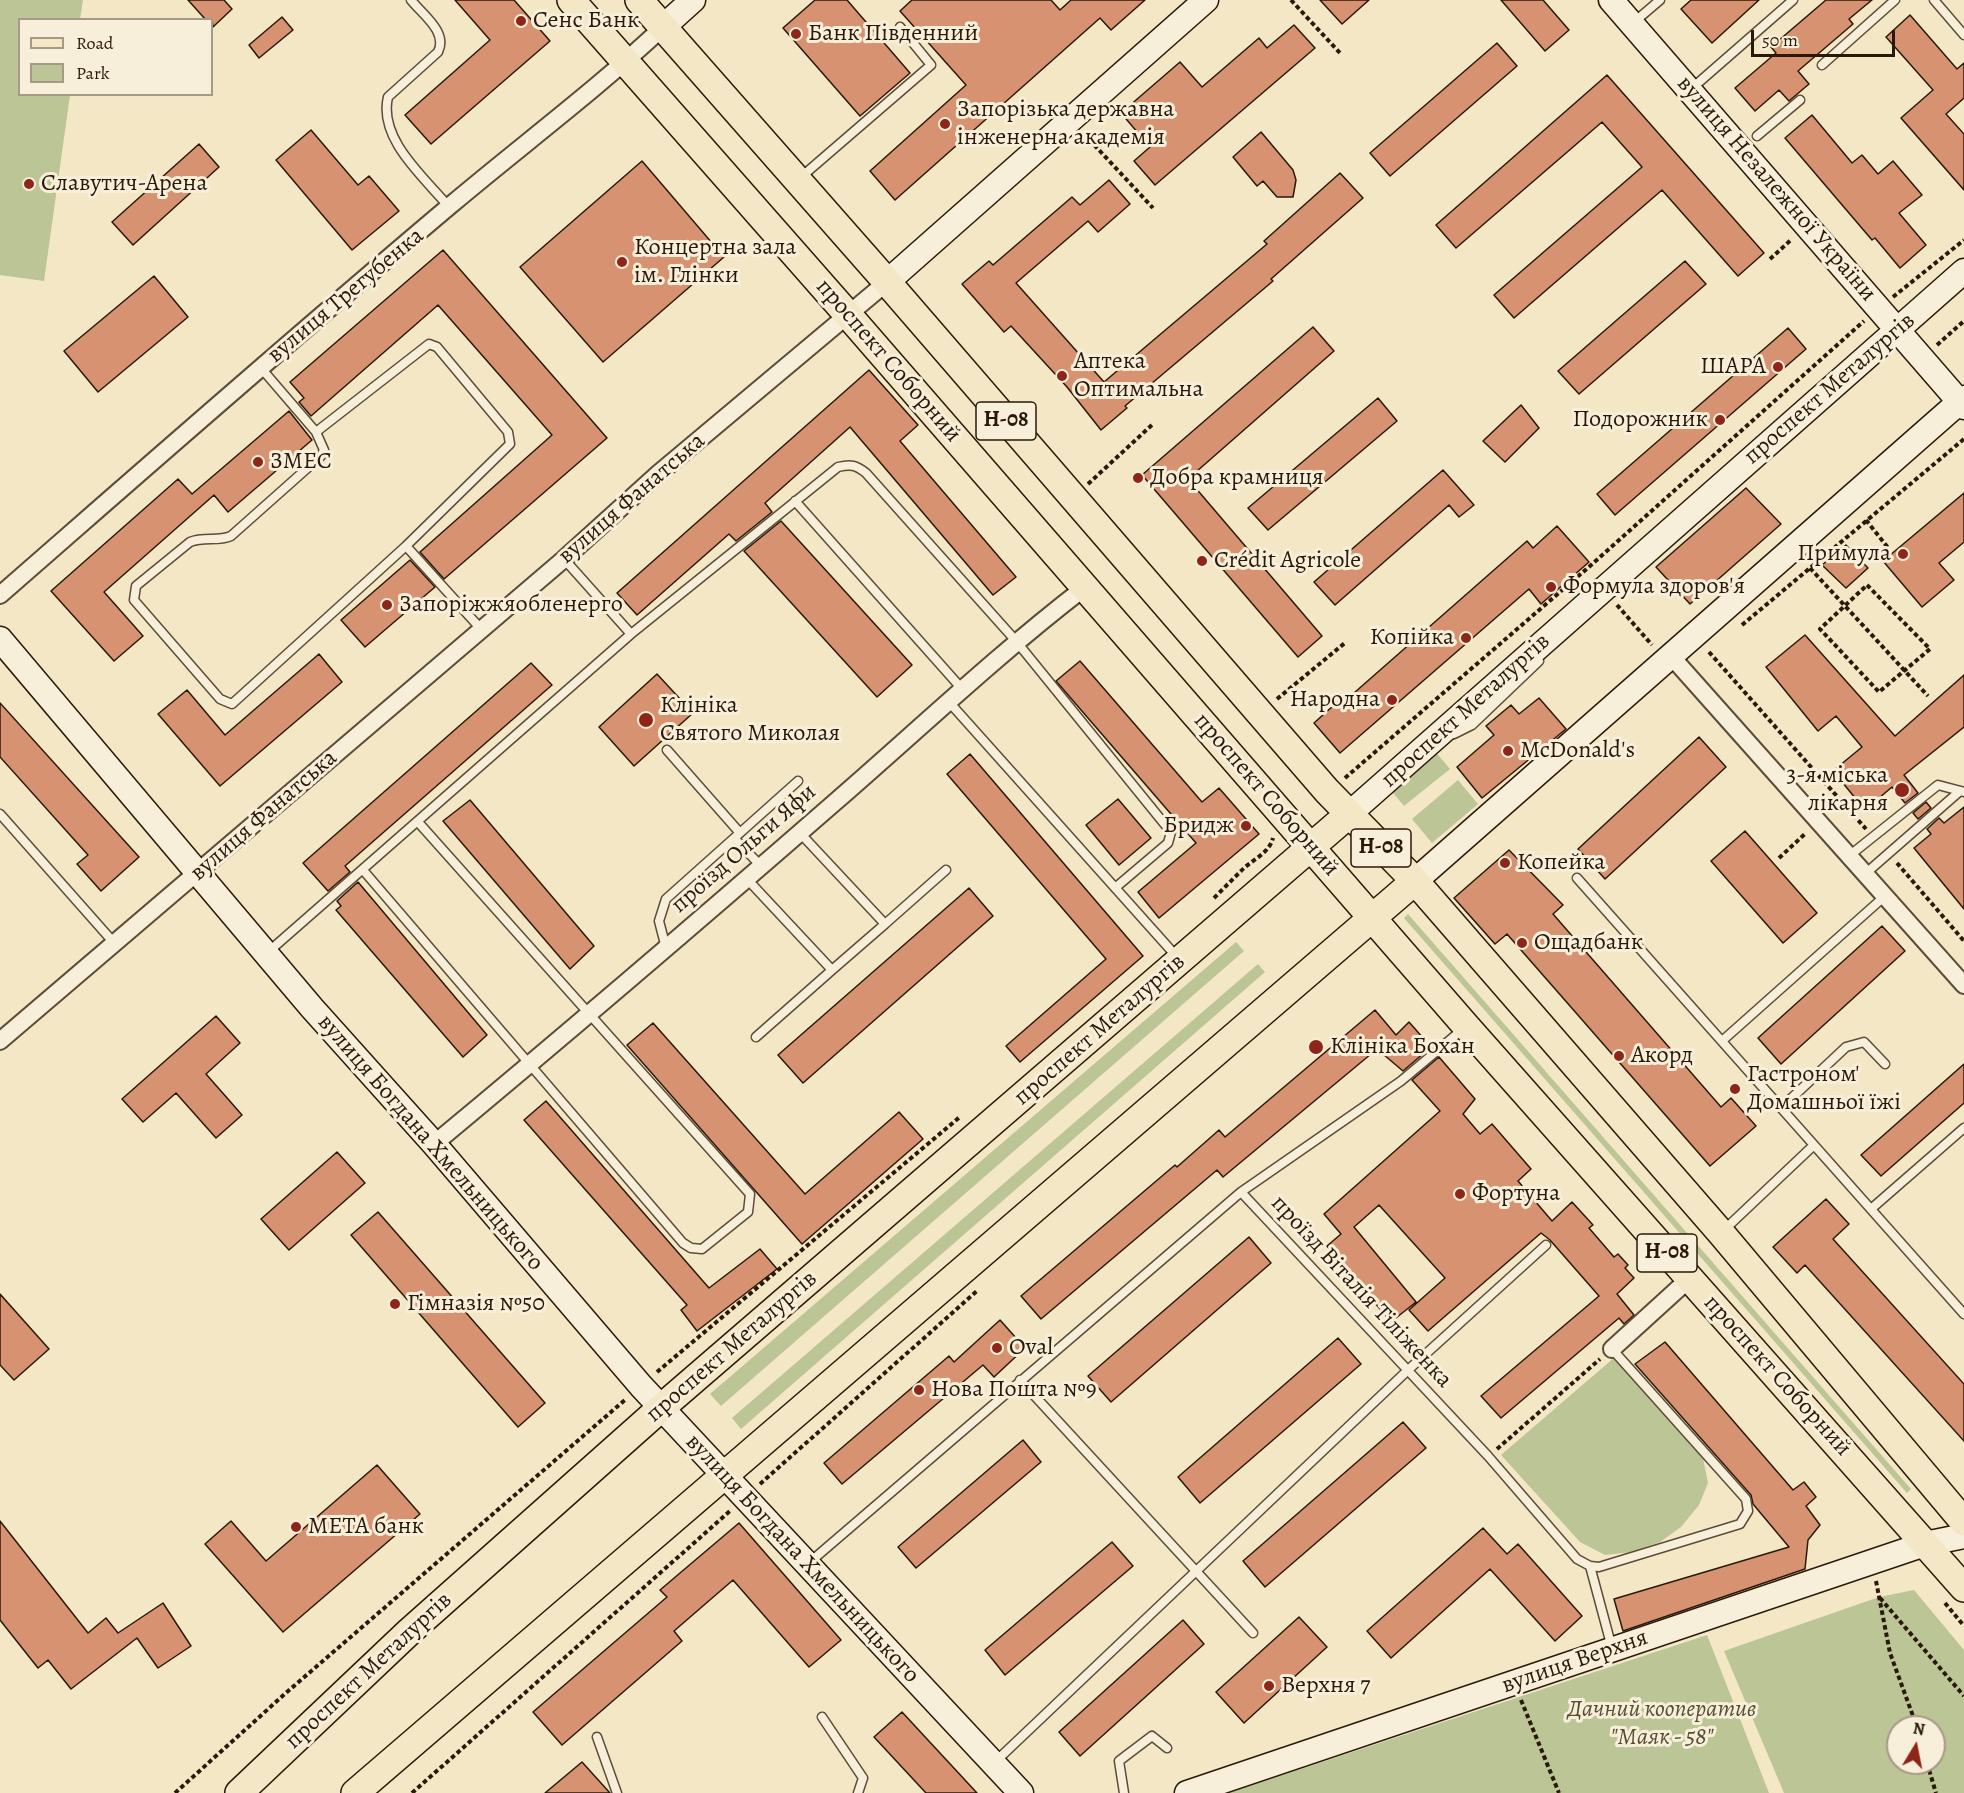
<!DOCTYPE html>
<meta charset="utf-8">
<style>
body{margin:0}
#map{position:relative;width:1964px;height:1793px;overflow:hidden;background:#f4e7c6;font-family:Alegreya,serif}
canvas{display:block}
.legend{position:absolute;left:18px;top:18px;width:195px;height:78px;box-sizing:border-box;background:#f8efda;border:2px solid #a69986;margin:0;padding:8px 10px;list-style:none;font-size:18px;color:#2a1909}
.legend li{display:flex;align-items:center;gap:12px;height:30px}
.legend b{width:30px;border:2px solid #a69986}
.north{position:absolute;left:1886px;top:1715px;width:60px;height:60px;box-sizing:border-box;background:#f8efda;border:2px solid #a69986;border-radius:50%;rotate:10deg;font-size:16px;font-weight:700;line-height:24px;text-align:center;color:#2a1909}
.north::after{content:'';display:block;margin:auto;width:21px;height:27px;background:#8f2418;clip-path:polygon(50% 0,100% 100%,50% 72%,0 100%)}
.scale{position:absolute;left:1751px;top:30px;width:144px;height:27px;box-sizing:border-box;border:3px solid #2a1909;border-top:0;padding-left:8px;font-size:18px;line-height:21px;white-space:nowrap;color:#2a1909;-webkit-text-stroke:4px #f8efda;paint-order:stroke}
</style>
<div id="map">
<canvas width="1964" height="1793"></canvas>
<ul class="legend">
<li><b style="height:8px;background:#f4e7c6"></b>Road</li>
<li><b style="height:16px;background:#bbc595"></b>Park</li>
</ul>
<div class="north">N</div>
<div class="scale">50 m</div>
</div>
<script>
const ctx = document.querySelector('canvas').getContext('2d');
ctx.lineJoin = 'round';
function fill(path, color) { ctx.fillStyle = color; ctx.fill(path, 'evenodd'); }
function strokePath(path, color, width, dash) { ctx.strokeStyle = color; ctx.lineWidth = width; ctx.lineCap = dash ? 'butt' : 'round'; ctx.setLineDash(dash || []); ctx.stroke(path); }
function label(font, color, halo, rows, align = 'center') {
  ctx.font = font + ' Alegreya,serif'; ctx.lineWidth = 6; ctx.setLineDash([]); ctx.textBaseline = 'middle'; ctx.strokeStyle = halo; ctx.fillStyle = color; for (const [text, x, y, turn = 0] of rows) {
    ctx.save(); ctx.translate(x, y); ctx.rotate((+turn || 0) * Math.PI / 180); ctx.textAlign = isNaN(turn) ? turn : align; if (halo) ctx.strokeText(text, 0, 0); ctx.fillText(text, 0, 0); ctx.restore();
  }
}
fill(new Path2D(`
 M0,0H83L80,19L20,20V94L70,95L44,281L0,275Z
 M1434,750L1450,769L1404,806L1388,787Z
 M1458,780L1478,804L1432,843L1412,819Z
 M1408,914L1911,1489L1907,1493L1404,918Z
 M1236,942L1244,951L721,1406L710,1394Z
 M1258,964L1265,972L741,1429L732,1418Z
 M1615,1357L1702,1453L1708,1483L1699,1505L1681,1527L1660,1542L1632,1552L1605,1555L1580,1542L1501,1455Z
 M1914,1590L1964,1650V1793H1784L1724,1651L1879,1597ZM1898,1727H1934V1763H1898Z
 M1707,1635L1769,1793H1228Z`), '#bbc595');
const building = new Path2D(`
 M188,0H224L232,9L213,27L212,20H206Z
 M455,0H514L550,41L431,144L405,115L490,40Z
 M815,0H847L910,73L860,116L783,28Z
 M912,0H1051L1060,10L1071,0H1145L1111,30L1100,18L895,200L870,171L966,85L900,11Z
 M1320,0H1369L1342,24Z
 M1501,0H1543L1569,30L1545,51Z
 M1691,0H1759L1712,43L1681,9Z
 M1826,0H1872L1849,19L1853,24L1798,71L1809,84L1789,101L1779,90L1755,111L1735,88L1776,53L1771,47Z
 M1910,15L1957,69L1964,63V98L1946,114L1964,134V190L1901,118L1933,90L1886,37Z
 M282,17L293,30L259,58L249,45Z
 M1294,25L1315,48L1155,185L1134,161L1150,147L1121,113L1180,62L1202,87L1259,38L1267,48Z
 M1497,43L1517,66L1390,176L1370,153Z
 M1607,75L1764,253L1738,276L1662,190L1514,318L1494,295L1642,167L1602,122L1456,248L1436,225Z
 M1812,115L1852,163L1862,155L1878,174L1893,161L1922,195L1899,213L1926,245L1900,268L1875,238L1872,240L1785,138Z
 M311,130L358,185L369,176L399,211L352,250L276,160Z
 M1261,132L1293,170L1296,180L1293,197H1277L1263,181L1257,186L1233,157Z
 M199,144L219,167L133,245L112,222Z
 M642,161L724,257L603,362L520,267Z
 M1340,173L1363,198L1271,279L1273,281L1125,406L1127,408L1101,430L1067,387L1011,326L1004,332L962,284L989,261L993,265L1072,197L1080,205L1109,180L1130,204L1098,232L1088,221L1016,283L1104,382L1267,244L1264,241Z
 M443,250L607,438L444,579L420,552L552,435L438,305L311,416L299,402L304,398L290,382Z
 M1685,261L1706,284L1579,394L1558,371Z
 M154,276L188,317L98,392L64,351Z
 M1313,327L1334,351L1188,479L1322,636L1298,657L1142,475Z
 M1788,328L1806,349L1615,515L1597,494Z
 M869,370L918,425L900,441L1016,577L993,595L850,427L765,503L772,512L736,541L729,534L637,615L617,593Z
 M1378,398L1397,421L1268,530L1248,508Z
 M1521,405L1539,428L1505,462L1483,441Z
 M289,411L312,440L228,512L214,495L104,592L143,636L114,661L51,591L178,479L192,494Z
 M1443,470L1474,505L1459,517L1449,505L1335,605L1314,582Z
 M1746,488L1781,524L1690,604L1656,567Z
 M1964,493V542L1939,563L1954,580L1922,607L1883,561Z
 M781,521L912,665L877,697L744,551Z
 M1557,526L1589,562L1541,604L1529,589L1340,753L1314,723L1343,697L1346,700L1527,541L1533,548Z
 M1846,545L1868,568L1846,588L1822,565Z
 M410,560L435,587L365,647L341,620Z
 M1805,635L1895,736L1964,675V727L1904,775L1918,793L1905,803L1892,787L1865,810L1833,771L1862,747L1836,716L1818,731L1766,667Z
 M319,654L342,682L220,786L158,714L187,690L225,735Z
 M1080,661L1202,802L1219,788L1259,834L1159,918L1138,892L1196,843L1056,681Z
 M531,663L552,685L345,866L350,872L328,891L303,863Z
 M657,674L693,713L634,766L599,727Z
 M1539,698L1566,729L1482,798L1457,767L1494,735L1486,726L1511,705L1519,714Z
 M0,703L139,857L101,891L77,864L88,855L0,757Z
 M1699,737L1726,767L1605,879L1578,849Z
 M970,754L1143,956L1020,1062L1006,1046L1106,959L947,774Z
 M1118,799L1151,838L1119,865L1086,825Z
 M470,800L594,946L570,969L443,821Z
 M1926,802L1931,808L1918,819L1913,813Z
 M1964,807V909L1914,848L1931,834L1927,829L1939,818L1944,823Z
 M1745,831L1817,913L1783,943L1711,861Z
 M1509,850L1563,905L1553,914L1721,1107L1731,1098L1756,1126L1710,1166L1507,934L1495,944L1454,898Z
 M358,882L487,1035L463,1057L336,910L341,906L337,901Z
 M969,888L993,916L803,1083L778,1055Z
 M1882,926L1905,951L1781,1064L1758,1038Z
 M1375,1010L1396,1035L1409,1022L1431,1047L1403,1071L1377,1049L1223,1177L1217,1170L1041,1319L1021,1296L1175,1165L1177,1167L1219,1130L1225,1137Z
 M216,1016L240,1043L206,1074L242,1115L216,1138L176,1093L143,1122L122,1099Z
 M653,1023L805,1194L899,1112L923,1139L802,1244L627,1045Z
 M1439,1057L1475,1099L1463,1114L1480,1134L1492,1124L1531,1169L1518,1181L1552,1221L1572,1202L1593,1225L1589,1228L1614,1257L1618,1254L1628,1265L1625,1268L1634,1278L1617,1294L1634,1315L1624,1324L1619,1318L1501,1418L1481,1396L1599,1296L1550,1240L1541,1233L1428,1331L1409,1310L1445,1278L1379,1205L1354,1227L1416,1302L1391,1322L1327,1246L1341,1234L1324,1214L1440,1111L1412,1080Z
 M1964,1064V1103L1881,1176L1861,1155Z
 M546,1101L709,1288L760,1249L777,1269L697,1331L681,1310L687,1305L524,1120Z
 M337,1152L365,1183L289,1250L261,1219Z
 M1826,1199L1849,1224L1833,1239L1964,1384V1441L1805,1265L1797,1273L1773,1247Z
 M378,1212L545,1403L518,1427L351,1235Z
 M1249,1237L1271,1263L1111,1402L1088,1376Z
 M0,1294L49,1349L14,1380L0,1365Z
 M1000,1320L1025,1348L994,1377L983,1365L842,1484L824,1463L949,1356L954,1362Z
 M1338,1338L1361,1364L1200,1503L1178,1477Z
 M1665,1342L1793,1490L1804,1482L1816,1497L1806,1506L1820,1525L1808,1540L1805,1569L1623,1631L1614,1599L1789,1547L1753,1504L1751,1495L1635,1364Z
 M1403,1422L1426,1448L1265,1587L1243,1561Z
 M1023,1440L1041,1462L916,1568L898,1547Z
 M377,1465L420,1514L283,1632L205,1544L231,1521L266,1561Z
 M0,1521L88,1633L106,1618L118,1633L163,1603L191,1646L158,1668L137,1638L71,1689L48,1660L38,1668L0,1620Z
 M739,1523L841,1640L809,1667L733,1580L674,1631L682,1641L562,1745L533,1712L667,1597L660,1590Z
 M1483,1528L1507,1554L1518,1544L1582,1616L1555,1641L1490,1569L1391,1658L1367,1631Z
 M1112,1542L1133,1566L1005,1675L985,1650Z
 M1299,1617L1327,1647L1244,1723L1216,1692Z
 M1183,1620L1204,1644L1080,1756L1059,1732Z
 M902,1712L977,1793H926L874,1737Z
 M582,1762L610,1793H545Z`);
fill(building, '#d79272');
strokePath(building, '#2a1909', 1.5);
const lane = new Path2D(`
 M411,0C423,15 448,32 438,52L388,97C378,139 424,177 449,207
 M1934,0L1964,35
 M1633,23L1660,0
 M1822,65L1895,0
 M1690,90L1793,0
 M1757,136L1800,100
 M800,178L931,65L900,27
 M261,368L316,432L429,344L437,347L508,432L510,444L406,546L481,629
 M316,432L324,450L321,456L231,536C218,542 204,536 190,542L136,586L134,600L220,699L232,704L406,546
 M795,501L963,690
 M564,559L631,634
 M949,702L1177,957
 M1454,734L1472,725L1539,661
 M667,750L740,833
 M0,814L115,944
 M735,839L761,866
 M1849,856L1938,785L1964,792
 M363,870L683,1243L691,1248L702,1249L748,1212L750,1194L418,822
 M1865,874L1960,791
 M1577,878L1964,1314
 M747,879L832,970L885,924L800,833
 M885,924L946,870
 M666,948L659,921L666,899L798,781
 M267,953L631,634L838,467C851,464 856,465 866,473L1016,641L1171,832L1168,843L1115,888
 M756,1037L832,970
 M1722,1041L1885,896
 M1781,1108L1846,1047L1864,1042L1885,1064
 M1241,1192L1401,1081L1463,1029
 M1871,1209L1964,1128
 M1723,1231L1814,1145
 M1020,1380L1253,1633
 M810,1562L1241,1192L1488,1456L1577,1559L1590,1566L1612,1648
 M1590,1566L1599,1567L1740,1524L1748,1511L1746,1499L1612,1349
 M822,1717L863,1778L858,1793
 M597,1737L617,1793
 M995,1762L1408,1370L1546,1245
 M1124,1793L1119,1761L1152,1736L1167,1748`);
const street = new Path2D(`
 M0,595C150,464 300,332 452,204C522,145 596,90 663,27
 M1671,656L1964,985
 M0,1041L564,559L658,474L887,282
 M434,1144C569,1032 702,918 834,803C917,731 997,655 1084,588
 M1612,1349L1690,1278`);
const secondary = new Path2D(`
 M1611,0L1964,407
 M663,27L693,0
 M887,282L1206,0
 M0,639L312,1008L434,1144L641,1386L1021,1793
 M1348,815L1964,271
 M1415,881L1964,398
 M1187,1793L1925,1544L1964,1536`);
const primary = new Path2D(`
 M571,0L849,316L1466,1026L1964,1588
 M639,0L887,282L1327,791L1415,881L1721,1233L1964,1522
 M239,1793L410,1631L661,1408L1348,815
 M355,1793L1415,881`);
strokePath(lane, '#5c4c38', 11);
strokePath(street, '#5c4c38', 20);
strokePath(secondary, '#2a1909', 27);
strokePath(primary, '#2a1909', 30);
strokePath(new Path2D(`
 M1291,0L1340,53
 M1084,134L1153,208
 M1770,259L1792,239
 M1893,297L1964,240
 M1937,345L1964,321
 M1088,484L1154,423
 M1866,520L1889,549
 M1810,568L1928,696
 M1867,585L1930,649L1879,692L1820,629Z
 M1617,605L1652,645
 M1742,625L1964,439
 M1709,652L1866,829
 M1277,699L1346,642
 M1345,778L1590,566L1864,321
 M1779,858L1806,833
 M1897,863L1964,941
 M1214,898C1223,889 1232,880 1241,871C1251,860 1269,854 1273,838
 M657,1372L961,1116
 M1497,1449L1600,1359
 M760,1484L978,1290
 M1876,1581L1890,1653L1917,1727
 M1880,1598L1964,1696
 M1945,1603L1964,1626
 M1521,1700L1559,1793
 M1927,1763L1936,1793
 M175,1793L287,1692L626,1399
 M412,1793L730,1511`), '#2a1909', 4, [4.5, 3]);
strokePath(lane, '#f8efda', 8);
strokePath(street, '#f8efda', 16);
strokePath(secondary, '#f8efda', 24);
strokePath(primary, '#f4e7c6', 27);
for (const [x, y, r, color] of [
 [521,21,6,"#8f2418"],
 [796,34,6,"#8f2418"],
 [945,124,6,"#8f2418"],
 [29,184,6,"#8f2418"],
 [622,262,6,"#8f2418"],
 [1778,367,6,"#8f2418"],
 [1062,376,6,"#8f2418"],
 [1720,420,6,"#8f2418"],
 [258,462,6,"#8f2418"],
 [1138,478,6,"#8f2418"],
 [1903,554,6,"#8f2418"],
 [1202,561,6,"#8f2418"],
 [1551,587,6,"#8f2418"],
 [387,605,6,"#8f2418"],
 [1466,638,6,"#8f2418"],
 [1392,700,6,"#8f2418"],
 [646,720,8,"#8f2418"],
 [1508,751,6,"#8f2418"],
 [1902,790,8,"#8f2418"],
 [1246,826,6,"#8f2418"],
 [1505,863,6,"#8f2418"],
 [1522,943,6,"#8f2418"],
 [1316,1047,8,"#8f2418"],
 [1619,1056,6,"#8f2418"],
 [1735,1089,6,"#8f2418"],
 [1460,1194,6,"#8f2418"],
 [395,1304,6,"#8f2418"],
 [997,1348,6,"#8f2418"],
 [919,1390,6,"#8f2418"],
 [296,1527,6,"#8f2418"],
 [1269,1686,6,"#8f2418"]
]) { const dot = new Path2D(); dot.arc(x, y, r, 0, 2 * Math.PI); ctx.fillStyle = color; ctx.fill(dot); strokePath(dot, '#f8efda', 2); }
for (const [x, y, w] of [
 [1006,421,60],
 [1381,848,60],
 [1667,1253,60]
]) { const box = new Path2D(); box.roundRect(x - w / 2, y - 19, w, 38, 4.5); ctx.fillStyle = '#f8efda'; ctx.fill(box); strokePath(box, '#2a1909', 1.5); }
label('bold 22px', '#2a1909', null, [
 ["Н-08",1006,421],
 ["Н-08",1381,848],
 ["Н-08",1667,1253]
]);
label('24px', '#2a1909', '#f8efda', [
 ["Сенс Банк",533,21],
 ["Банк Південний",808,34],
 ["Запорізька державна",957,110],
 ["інженерна академія",957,138],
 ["Славутич-Арена",41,184],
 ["Концертна зала",634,248],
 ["ім. Глінки",634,276],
 ["Аптека",1074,362],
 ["Оптимальна",1074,390],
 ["ШАРА",1766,367,"right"],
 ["Подорожник",1708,420,"right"],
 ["ЗМЕС",270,462],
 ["Добра крамниця",1150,478],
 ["Примула",1891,554,"right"],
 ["Crédit Agricole",1214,561],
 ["Формула здоров'я",1563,587],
 ["Запоріжжяобленерго",399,605],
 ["Копійка",1454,638,"right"],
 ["Народна",1380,700,"right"],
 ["Клініка",660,706],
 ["Святого Миколая",660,734],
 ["McDonald's",1520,751],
 ["3-я міська",1888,776,"right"],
 ["лікарня",1888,804,"right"],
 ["Бридж",1234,826,"right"],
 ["Копейка",1517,863],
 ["Ощадбанк",1534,943],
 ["Клініка Бохан",1330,1047],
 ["Акорд",1631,1056],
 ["Гастроном'",1747,1075],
 ["Домашньої їжі",1747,1103],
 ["Фортуна",1472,1194],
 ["Гімназія №50",407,1304],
 ["Oval",1009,1348],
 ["Нова Пошта №9",931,1390],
 ["МЕТА банк",308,1527],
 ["Верхня 7",1281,1686]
], 'left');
label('24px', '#2a1909', '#f8efda', [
 ["вулиця Незалежної України",1776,189,49],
 ["вулиця Трегубенка",346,296,-40],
 ["проспект Соборний",888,361,49],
 ["проспект Металургів",1830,389,-41],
 ["вулиця Фанатська",632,499,-41],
 ["проспект Металургів",1466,711,-42],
 ["проспект Соборний",1266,795,49],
 ["вулиця Фанатська",264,816,-41],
 ["проїзд Ольги Яфи",744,849,-41],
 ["проспект Металургів",1100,1030,-41],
 ["вулиця Богдана Хмельницького",430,1143,49],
 ["проїзд Віталія Тіліженка",1361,1292,47],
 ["проспект Металургів",732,1347,-41],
 ["проспект Соборний",1777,1376,48],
 ["вулиця Богдана Хмельницького",802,1559,47],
 ["вулиця Верхня",1575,1662,-19],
 ["проспект Металургів",369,1671,-43]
]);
label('italic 24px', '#564d33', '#f8efda', [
 ["Дачний кооператив",1662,1710],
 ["\"Маяк - 58\"",1662,1738]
]);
</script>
